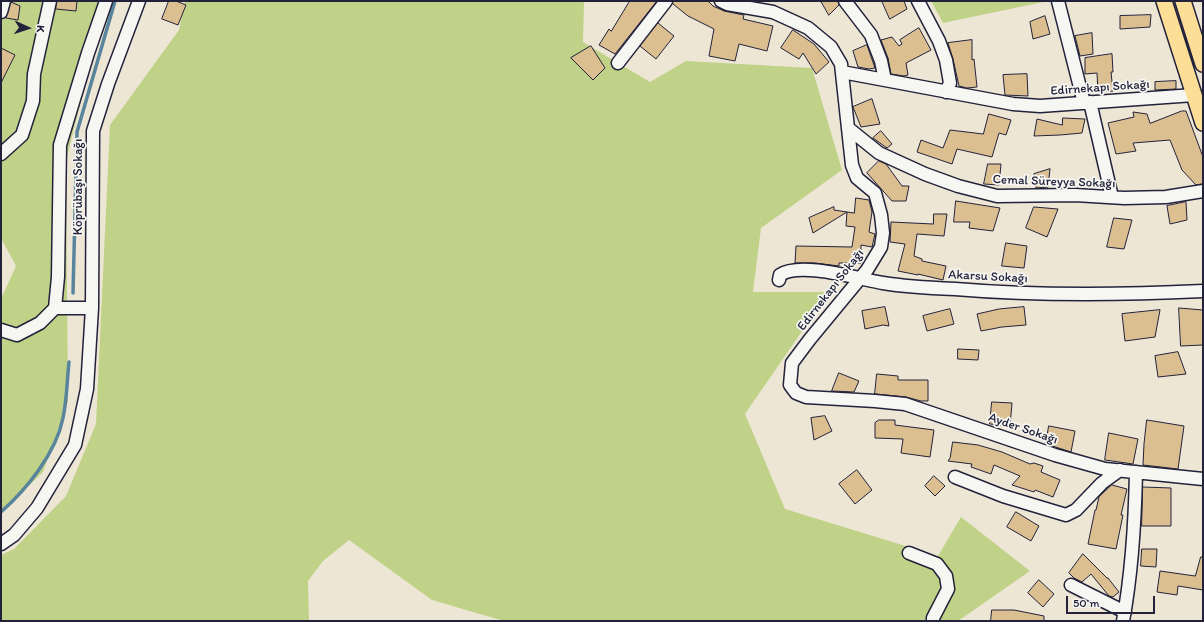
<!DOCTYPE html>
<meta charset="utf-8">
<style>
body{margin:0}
#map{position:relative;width:1204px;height:622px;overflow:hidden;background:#eee6d5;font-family:Itim,sans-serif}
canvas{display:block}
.frame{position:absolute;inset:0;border:2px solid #22223b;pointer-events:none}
.north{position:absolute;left:8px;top:8px;width:40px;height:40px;-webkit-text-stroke:3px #f6f6f2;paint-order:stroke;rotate:93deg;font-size:11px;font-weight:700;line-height:16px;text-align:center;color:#22223b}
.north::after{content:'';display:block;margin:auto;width:14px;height:18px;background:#22223b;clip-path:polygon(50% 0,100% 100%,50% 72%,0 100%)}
.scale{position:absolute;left:1066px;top:596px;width:89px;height:18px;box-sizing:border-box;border:2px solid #22223b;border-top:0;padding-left:5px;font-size:12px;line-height:14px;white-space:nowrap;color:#22223b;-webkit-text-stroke:3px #f6f6f2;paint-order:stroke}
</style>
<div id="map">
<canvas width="1204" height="622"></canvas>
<div class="frame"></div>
<div class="north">K</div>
<div class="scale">50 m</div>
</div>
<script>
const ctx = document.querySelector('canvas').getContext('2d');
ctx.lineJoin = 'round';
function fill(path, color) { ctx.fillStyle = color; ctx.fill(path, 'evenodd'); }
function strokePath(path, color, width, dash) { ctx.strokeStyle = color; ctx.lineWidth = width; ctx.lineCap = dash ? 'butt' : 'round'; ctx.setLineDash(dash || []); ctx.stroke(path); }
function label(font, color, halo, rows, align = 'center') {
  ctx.font = font + ' Itim,sans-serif'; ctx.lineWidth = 3.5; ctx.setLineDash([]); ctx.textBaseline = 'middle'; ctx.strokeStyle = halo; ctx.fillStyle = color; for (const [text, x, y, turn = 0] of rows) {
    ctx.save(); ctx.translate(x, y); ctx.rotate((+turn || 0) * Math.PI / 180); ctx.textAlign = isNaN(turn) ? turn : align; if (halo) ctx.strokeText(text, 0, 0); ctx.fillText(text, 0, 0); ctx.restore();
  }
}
fill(new Path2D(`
 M1,1H106L66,161L68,401L43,472L1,513V299L16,266L1,238Z
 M185,1H584L583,42L650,82L686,61L812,68L842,170L761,228L753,292H829L745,414L785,509L938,556L961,517L1030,571L958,621H504L432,600L349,540L323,561L308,581L309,621H1V555L14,549L66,496L96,424L110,125L179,30Z
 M931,1H1048L943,23Z`), '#bfd287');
strokePath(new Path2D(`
 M73,293L77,132L115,1
 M1,512C27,489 56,453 63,418C67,400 67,380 69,362`), '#58849c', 3.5);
const building = new Path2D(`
 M57,1H77L76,11L56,9Z
 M169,1H176L186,5L178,25L162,19Z
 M630,1H657L615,54L599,45L609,29L611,31Z
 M673,1H708L713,6L724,11L744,15L743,19L773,26L767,51L739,44L735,61L709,56L714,29L688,16L673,4Z
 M821,1H838L839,5L829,15Z
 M882,1H904L907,9L890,19Z
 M11,2L20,6L18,20L6,18Z
 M1151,15L1150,27L1120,29V16Z
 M1045,16L1050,34L1033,39L1030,22Z
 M658,23L674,36L656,59L640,46Z
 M919,28L931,50L906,63L908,75L904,76L891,74L888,58L881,40L892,37L899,46L902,44L900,40Z
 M793,30L814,44L829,62L816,74L803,53L799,59L781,48Z
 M1092,33L1093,54L1080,56L1075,36Z
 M972,40V60L974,59L977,87L967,88L959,86L953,59L948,43Z
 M867,45L875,68L869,69L858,67L853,51Z
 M591,46L605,68L593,80L571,58Z
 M1,48L15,55L1,83Z
 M1112,54L1113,72H1111L1113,91L1098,92L1097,73L1085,74V58Z
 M1027,74L1028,96L1005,95L1003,75Z
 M1176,81V89L1155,90V82Z
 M872,99L880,124L861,127L853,107Z
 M1182,111H1186L1203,157V184L1196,185L1182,170L1170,140L1133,143L1136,151L1116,154L1108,123L1134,117L1133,112L1147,114L1150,123Z
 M989,114L1011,120L1006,135L999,133L992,157L957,149L952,164L917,152L921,140L943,148L950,130L983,134Z
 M1063,118L1085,119L1082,133L1060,135L1034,136L1037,119L1062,125Z
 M881,131L892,144L887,148L873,138Z
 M879,161L886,164L902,186H909L906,201H892L867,173Z
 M988,164H1001L999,185L984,184Z
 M1050,169L1048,187L1036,188L1034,174Z
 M856,198L869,200L872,212L869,232L875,234L872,247L861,245V263H839V266L815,263H795L796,246L852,247L855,227L846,226L847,212L854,213Z
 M956,201L1000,208L993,231L969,228L970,222H954Z
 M1186,202L1187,220L1170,224L1167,206Z
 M834,207V210L847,212L813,233L809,218Z
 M1034,207L1058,209L1047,237L1026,228Z
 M934,214H947L944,236L917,234L914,256L922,259V261L946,266L943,280L918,274V275L898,271L905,244L890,242L891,222L933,224Z
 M1114,218L1132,220L1124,249L1107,247Z
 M1006,243L1027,246L1024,268L1002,266Z
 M885,307L889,326L883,325L865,329L862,311Z
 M1024,307L1026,325L1002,327L981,331L977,314L999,309Z
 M1179,308L1203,310V345L1181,346Z
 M950,309L954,324L927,331L923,316Z
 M1160,310L1155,337L1125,341L1122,314Z
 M958,349L979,350L978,360L958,359Z
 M1178,352L1186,374L1158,377L1155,356Z
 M839,373L859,381L854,392L832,391Z
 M877,374L898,376V380H928V401H921L906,397L875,394Z
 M992,402L1012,403L1010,426L990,424Z
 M825,416L832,431L814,440L811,418Z
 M879,420H895V425L934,430L930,457L901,453L903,439L875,438V423Z
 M1147,420L1184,426L1178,469L1143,465L1144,444Z
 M1049,426L1075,431L1071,452L1046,444Z
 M1109,433L1138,439L1133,464L1105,460Z
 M953,442L978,445L1002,452L1030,464L1034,463L1043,466L1041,472L1060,480L1053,497L1035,490L1034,492L1012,485L1020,476L994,465L991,474L971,467L972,464L948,461L950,458Z
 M857,470L872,490L855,504L839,484Z
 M934,476L945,486L935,496L925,486Z
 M1112,485L1127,489L1121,515H1123L1116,549L1088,544L1095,510H1096L1099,497Z
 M1143,487L1171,488V526H1142Z
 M1016,512L1039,526L1031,541L1007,527Z
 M1142,549H1157L1156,567L1141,566Z
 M1083,554L1107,578H1108L1119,592L1113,597L1109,596L1091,574L1082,582L1074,578L1069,573Z
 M1201,557H1203V590L1178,586L1177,595L1157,592L1160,571L1195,576Z
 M1039,580L1054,594L1043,607L1028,593Z
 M992,610H1014L1044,616V621H991Z`);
fill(building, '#dbbf90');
strokePath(building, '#22223b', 1);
const minor = new Path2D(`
 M721,1L727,4L773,12L808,28L831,47L841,64L852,165L857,178L875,193L881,215L883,233L881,247L867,270L810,339L792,363L790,385L796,393L806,397L875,401L905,404L1055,455L1105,469L1203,479
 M845,1L871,35L881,61L885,80
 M918,1L939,41L946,60L950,83L946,92
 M1058,1L1084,103
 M1,12L4,1
 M618,63L666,1
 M842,72L1013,104L1040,106L1194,95
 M1090,102L1112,197
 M848,128L879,153L925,174L958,186L997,196L1075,195L1124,198L1166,197L1203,191
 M1,154L22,135L33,101L34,74L50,1
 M779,280L780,275C800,261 859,279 883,283C907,287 931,288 955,289C1038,296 1120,295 1203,291
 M55,308H92
 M1,330L17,335L40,323L55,308L58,277L60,145L88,53L106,1
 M955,477L1003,496L1066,515L1076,510L1102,483L1120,470
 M1,544L14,535L37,508L75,445L87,389L92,308L93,131L108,84L139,1
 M909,553L937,564L946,576L948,589L933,618V621
 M1071,585L1125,612
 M1123,621C1132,572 1135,522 1136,472`);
const major = new Path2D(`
 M1164,1L1203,123
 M1183,1L1203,64`);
strokePath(minor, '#22223b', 15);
strokePath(major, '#22223b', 18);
strokePath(minor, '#f6f6f2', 12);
strokePath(major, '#fcde96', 15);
label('13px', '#22223b', '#f6f6f2', [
 ["Edirnekapı Sokağı",1100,88,-4],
 ["Cemal Süreyya Sokağı",1054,182,2],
 ["Köprübaşı Sokağı",79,187,-90],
 ["Akarsu Sokağı",988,277,3],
 ["Edirnekapı Sokağı",831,290,-52],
 ["Ayder Sokağı",1023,429,19]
]);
</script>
